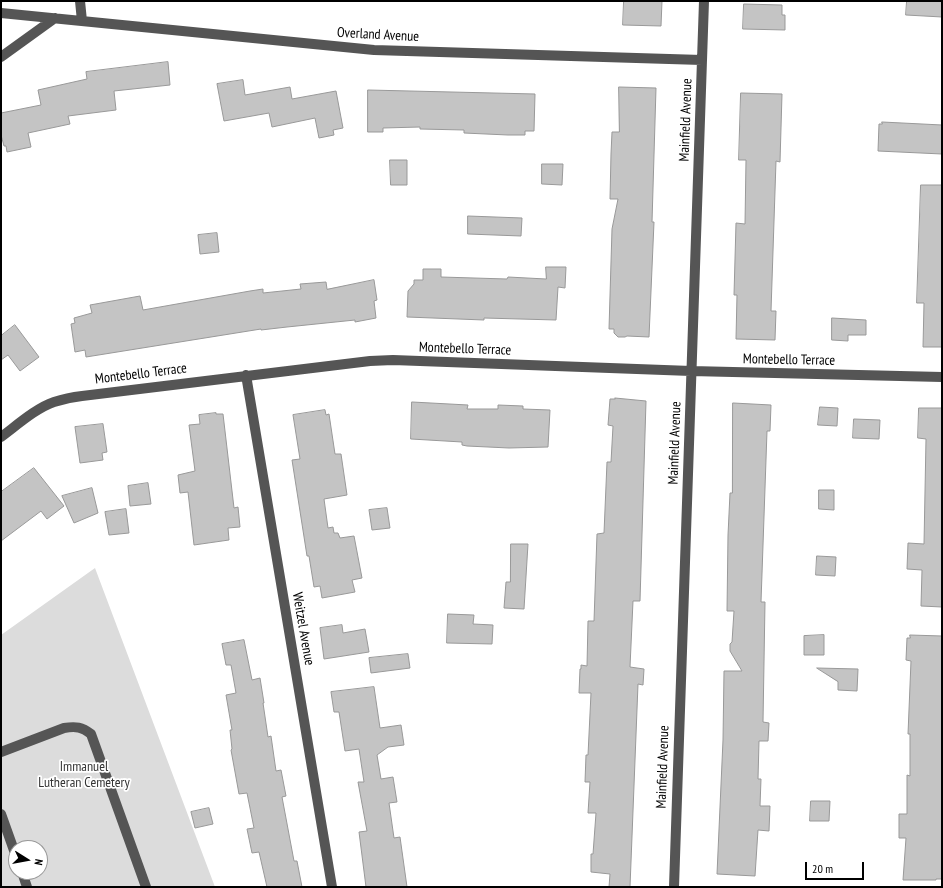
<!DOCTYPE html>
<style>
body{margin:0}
#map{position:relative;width:943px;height:888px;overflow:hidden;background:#fff;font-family:"PT Sans Narrow",sans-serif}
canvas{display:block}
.frame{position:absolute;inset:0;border:2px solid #000;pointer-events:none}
.north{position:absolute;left:8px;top:840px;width:40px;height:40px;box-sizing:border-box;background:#fff;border:1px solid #999;border-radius:50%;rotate:101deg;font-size:11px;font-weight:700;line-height:16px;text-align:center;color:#000}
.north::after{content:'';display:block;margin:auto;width:14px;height:18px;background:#000;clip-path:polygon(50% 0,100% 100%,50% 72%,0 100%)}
.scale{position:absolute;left:805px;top:862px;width:59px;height:18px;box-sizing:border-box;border:2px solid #000;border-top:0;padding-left:5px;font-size:12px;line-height:14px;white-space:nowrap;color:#000;-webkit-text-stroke:3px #fff;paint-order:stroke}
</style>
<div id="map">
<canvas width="943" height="888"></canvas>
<div class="frame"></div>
<div class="north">N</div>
<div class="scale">20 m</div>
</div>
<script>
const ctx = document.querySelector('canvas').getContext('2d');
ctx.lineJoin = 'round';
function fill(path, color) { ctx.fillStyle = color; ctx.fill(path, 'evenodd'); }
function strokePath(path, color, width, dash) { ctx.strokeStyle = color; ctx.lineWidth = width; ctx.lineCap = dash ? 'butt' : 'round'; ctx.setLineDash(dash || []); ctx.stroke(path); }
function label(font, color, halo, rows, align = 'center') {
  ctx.font = font + ' "PT Sans Narrow",sans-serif'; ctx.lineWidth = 3.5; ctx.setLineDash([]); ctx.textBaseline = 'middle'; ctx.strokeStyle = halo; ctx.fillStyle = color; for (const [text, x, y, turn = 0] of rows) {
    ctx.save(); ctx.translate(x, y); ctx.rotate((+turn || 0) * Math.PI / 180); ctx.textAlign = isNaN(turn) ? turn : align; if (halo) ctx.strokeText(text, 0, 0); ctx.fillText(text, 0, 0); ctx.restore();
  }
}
fill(new Path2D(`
 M95,568L215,887H1V635ZM16,848H40V872H16Z`), '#dcdcdc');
const building = new Path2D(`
 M624,1H662L661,26L623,25Z
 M907,1H942V17L906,15Z
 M744,4L782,5V15H785V30L743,29Z
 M168,62L170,85L114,91L116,110L68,116L70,124L28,133L31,147L7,152L6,146H4L1,135V113L41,105L38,90L87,79L86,72Z
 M243,80L245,95L290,87L292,99L336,91L343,128L333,130L334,135L319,138L315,118L272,127L269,113L224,121L217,84Z
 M619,87L656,88L652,222H654L649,337L627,336L625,337H618L614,333V329H609L612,229L618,199H610L611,154L612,132H619Z
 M368,90L535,94L534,131H525V135H508L464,133V130L420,129V127L383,128V132H368Z
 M741,93L782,94L780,162L776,161L771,311H776L775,340L736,339L737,295H734L736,223L745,224L746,160H739Z
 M882,122L942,125V154L878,151L879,124H882Z
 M390,160H407V185H391Z
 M542,164H563L562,185L542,184Z
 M921,185H942V347H923L924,303H917Z
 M468,216L522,218L521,236L468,234Z
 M217,233L219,252L200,254L198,235Z
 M546,267H566L565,288L558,287L556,320L484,318V320L407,317L408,291L414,284V280H423V269H441V277L507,279L508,277L546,279Z
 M374,280L377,300L374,301L376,318L355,322V320L287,327L261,330V329L86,357L85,350L75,352L71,324L75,323L74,318L92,313L90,305L140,296L143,310L250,291L263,289V293L301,289L300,284L326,282L327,289Z
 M832,318L866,320V335H848V341L832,340Z
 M15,325L39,357L20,371L8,355L1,360V336Z
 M615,398L646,401L640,601H633L630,667L644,669L643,685L638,684L630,887H609L610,874L591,872V854H593L596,813H588L590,782H585L586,755H588L591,693H579L580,669H581V665L587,666L588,621H594L597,534L604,533L607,462H611L613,426L608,425L610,399H615Z
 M412,402L468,405L467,409H498V405L523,406V409L550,410L548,447L509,448L467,446L462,445V442L411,439Z
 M733,403L771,405L770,431H767L761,602H765L763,722L769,723L768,741H759L758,779H761L760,806H770L769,831L758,830L755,876L717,874L723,740L724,671H742L730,651V644L732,642L734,611H727L728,535L730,493H732Z
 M820,407L838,408L837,426L818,425Z
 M919,408H942V607L921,606L922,570L907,569L908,543L924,544L926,439L918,438Z
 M325,410L326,415L329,414L335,454H341L347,495L324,499L328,528L333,527L334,533H338L340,538L354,536L362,578L352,580L355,592L322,598L320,586L314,587L309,556H307L292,460L300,459L293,415Z
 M216,413V414H223L234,508L238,507L240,527L228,528L229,540L194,545L188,492L180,493L178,475L195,471L189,425L200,424L199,415Z
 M854,419L880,420L879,439L853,438Z
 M103,424L107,452L102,453L103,460L80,463L75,427Z
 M34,468L64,506L47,519L41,511L1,541V492Z
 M148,483L151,504L130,506L128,486Z
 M92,488L98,513L74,523L62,496Z
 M819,490H834V510L819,509Z
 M387,508L390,528L372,530L369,510Z
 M126,509L129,533L109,535L105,512Z
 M511,544H528L524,609L504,608L506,582H510Z
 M817,556L836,557L835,576L816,575Z
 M448,614L474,615L473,624L493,625L492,644L447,643Z
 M342,625L343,633L365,629L369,652L324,659L320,628Z
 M824,635V655H804V636Z
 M910,635L942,636V879H936V880H903L906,838H899V814H907V775L910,776V734H908L911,661L906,660L907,638H910Z
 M244,640L252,680L260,678L264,703H263L268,737L271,736L276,771L281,770L286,796L282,797L294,861H297L302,887H267L259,852L252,853L247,829L254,828L247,793L239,794L231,750L232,749L230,730H232L226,695L236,693L231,665H226L222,644Z
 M408,654L410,668L371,673L369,658Z
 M817,668L858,669L857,691L838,690V682Z
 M374,687L380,728L401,725L404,745L388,747L377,755L381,779L393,777L397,802L389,803L394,838L400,837L407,887H366L359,832L367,831L358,782H364L359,749L345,751L339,712H334L331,692Z
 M811,801H830L829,821H810Z
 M209,808L213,824L195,828L191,812Z`);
fill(building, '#c4c4c4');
strokePath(building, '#999', 1);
strokePath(new Path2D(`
 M80,1L82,21
 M1,13L374,50L702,60
 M1,57L55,18
 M246,375L332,887
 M1,437C16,426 36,408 54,402C63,399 73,397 82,396L370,361L393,360L691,371L942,377
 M1,752L64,728C76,726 82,727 91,734L146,887
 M1,814L16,856
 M22,872L27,887
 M674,887L704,1`), '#555', 10);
label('14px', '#000', '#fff', [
 ["Overland Avenue",378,35,3],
 ["Mainfield Avenue",686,120,-88],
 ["Montebello Terrace",465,349,2],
 ["Montebello Terrace",789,360,1],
 ["Montebello Terrace",141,374,-7],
 ["Mainfield Avenue",675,443,-88],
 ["Weitzel Avenue",303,629,80],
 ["Mainfield Avenue",663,767,-88]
]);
label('14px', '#333', '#fff', [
 ["Immanuel",84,767],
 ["Lutheran Cemetery",84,783]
]);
</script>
